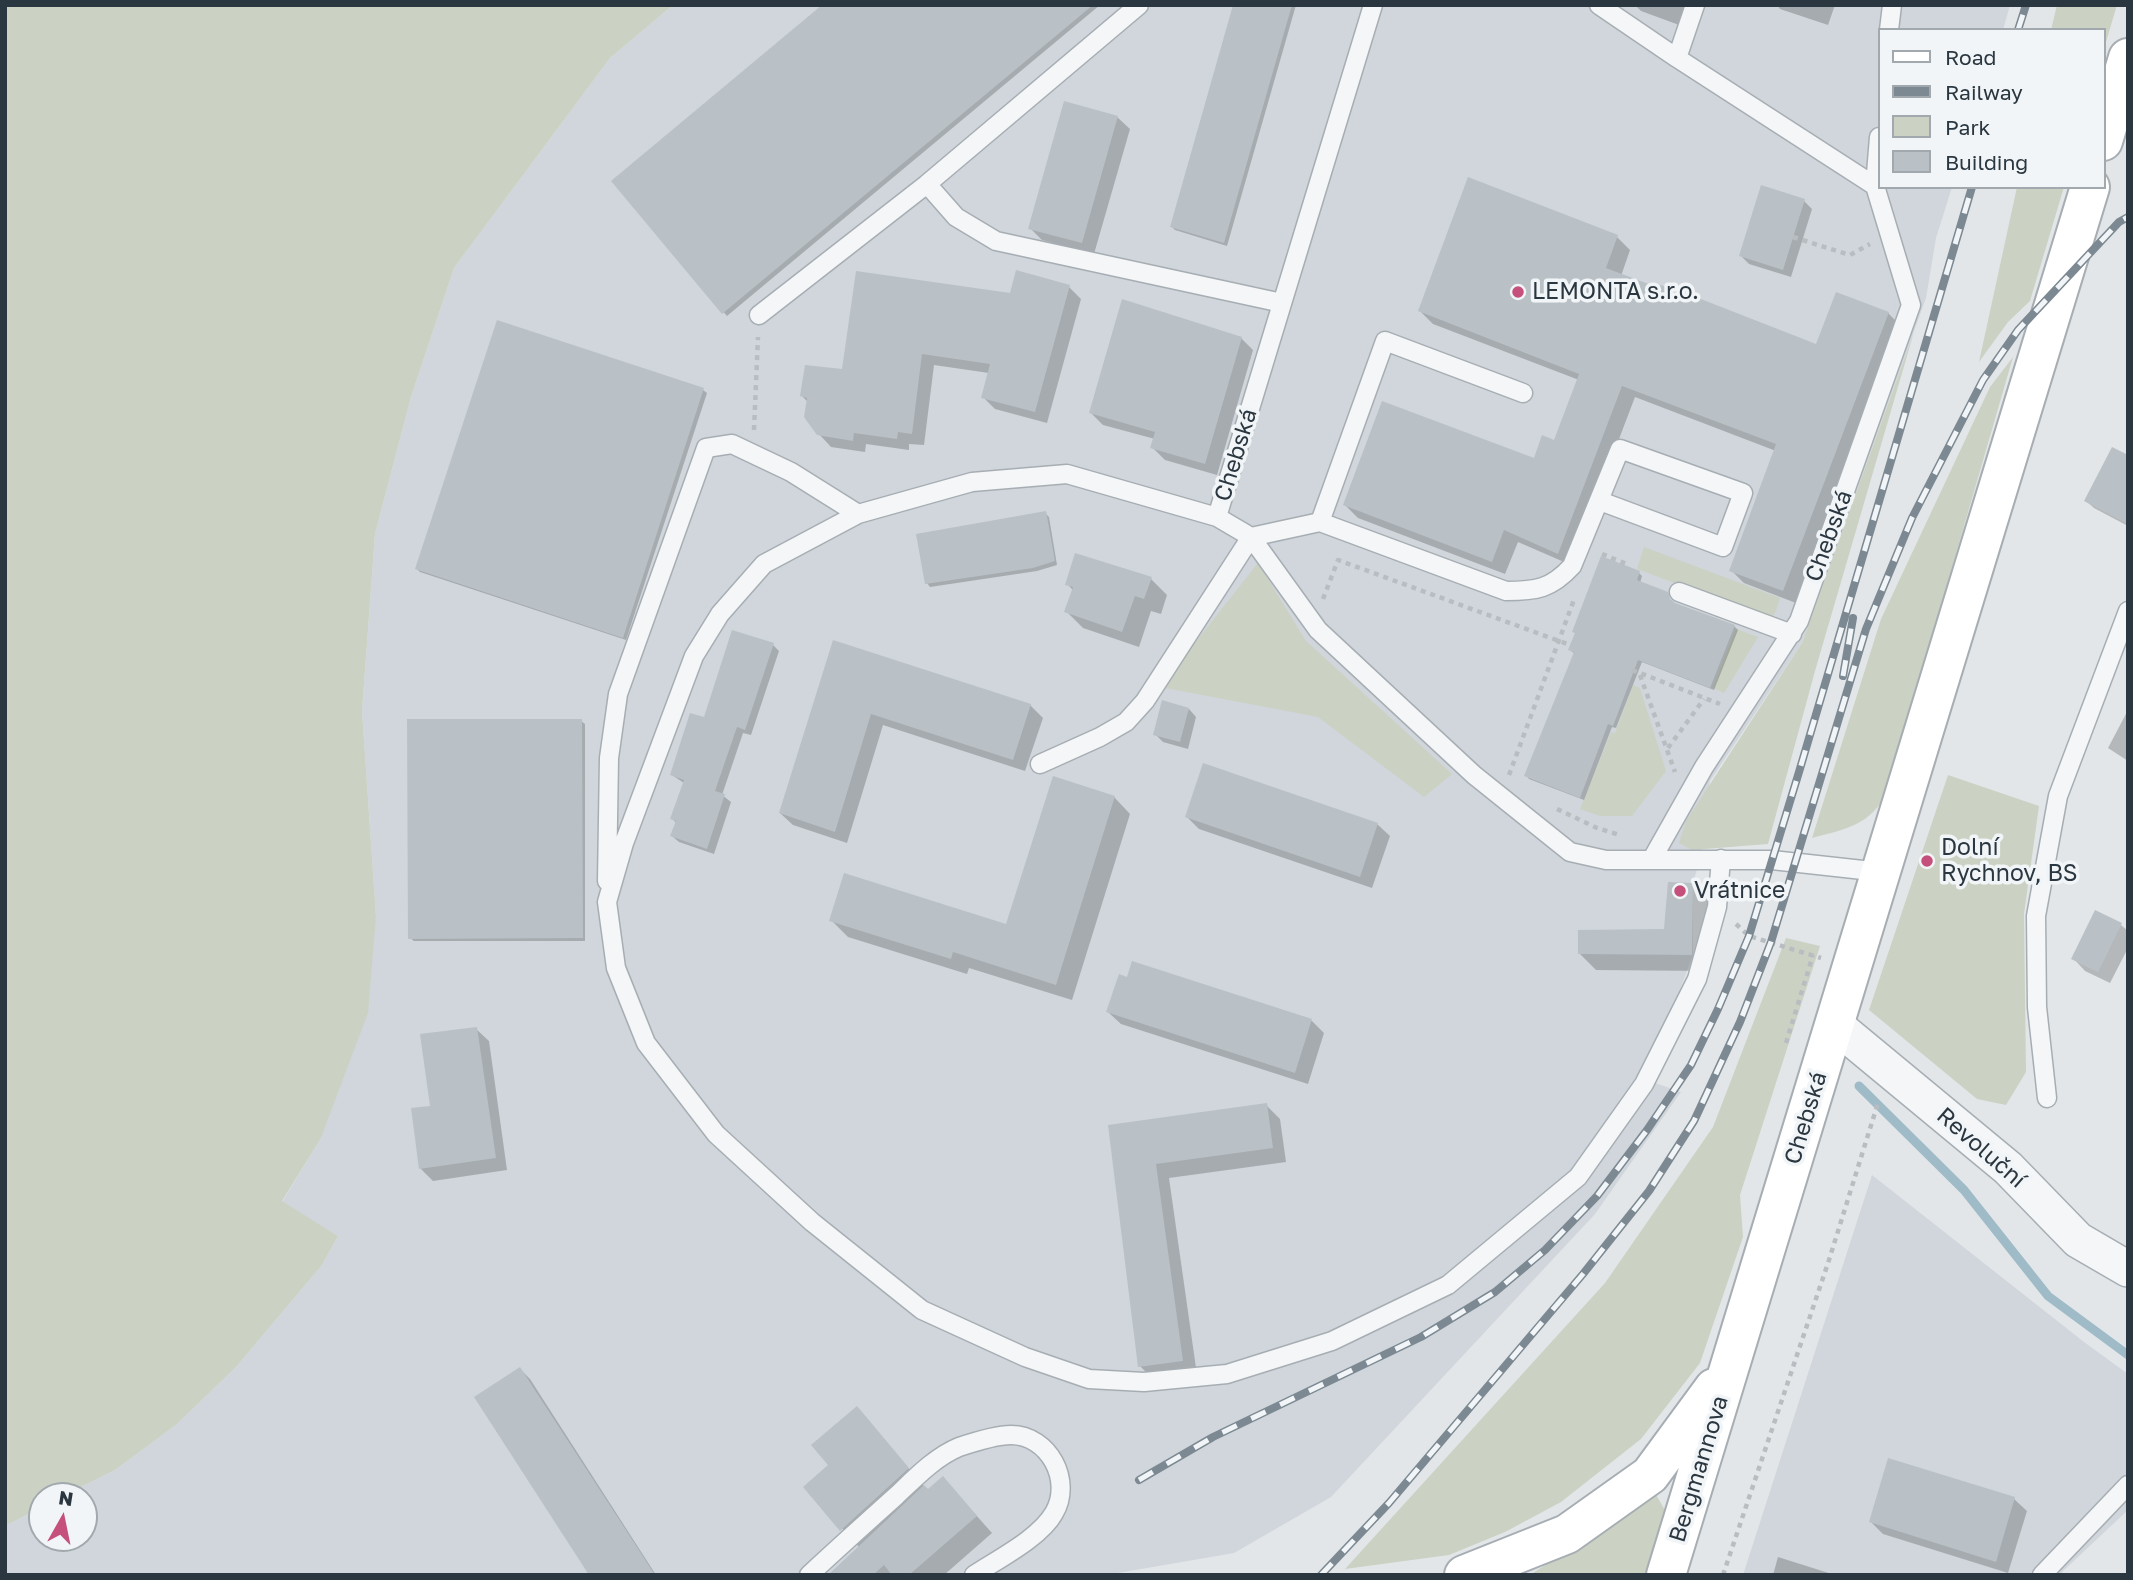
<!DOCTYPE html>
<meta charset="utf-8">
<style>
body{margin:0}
#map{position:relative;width:2133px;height:1580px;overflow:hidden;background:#e2e6e9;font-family:"Golos Text",sans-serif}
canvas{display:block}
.frame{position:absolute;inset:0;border:7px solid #2b3740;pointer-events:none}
.legend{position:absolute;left:1878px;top:28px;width:228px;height:161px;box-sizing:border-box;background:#f1f5f7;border:2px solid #a2a9ae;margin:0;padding:9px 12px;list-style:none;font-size:21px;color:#2b3740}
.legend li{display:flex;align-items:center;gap:14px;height:35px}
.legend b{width:35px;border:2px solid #a2a9ae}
.north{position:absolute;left:28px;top:1482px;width:70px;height:70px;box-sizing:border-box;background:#f1f5f7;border:2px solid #a2a9ae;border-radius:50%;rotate:9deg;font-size:19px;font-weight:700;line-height:28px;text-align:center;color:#2b3740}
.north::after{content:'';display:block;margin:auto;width:24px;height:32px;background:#c5507c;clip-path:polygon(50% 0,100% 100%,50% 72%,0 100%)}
</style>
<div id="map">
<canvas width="2133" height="1580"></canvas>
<div class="frame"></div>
<ul class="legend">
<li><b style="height:9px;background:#fff"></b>Road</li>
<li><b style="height:9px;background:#7c8992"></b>Railway</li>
<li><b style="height:19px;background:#cbd2c3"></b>Park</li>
<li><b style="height:19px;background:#b9c1c6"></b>Building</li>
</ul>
<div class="north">N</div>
</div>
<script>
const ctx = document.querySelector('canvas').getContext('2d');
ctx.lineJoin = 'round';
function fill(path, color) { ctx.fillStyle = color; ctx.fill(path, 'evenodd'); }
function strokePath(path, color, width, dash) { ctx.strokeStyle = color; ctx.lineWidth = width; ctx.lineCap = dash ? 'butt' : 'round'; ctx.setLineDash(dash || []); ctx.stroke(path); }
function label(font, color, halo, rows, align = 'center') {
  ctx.font = font + ' "Golos Text",sans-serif'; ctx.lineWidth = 7; ctx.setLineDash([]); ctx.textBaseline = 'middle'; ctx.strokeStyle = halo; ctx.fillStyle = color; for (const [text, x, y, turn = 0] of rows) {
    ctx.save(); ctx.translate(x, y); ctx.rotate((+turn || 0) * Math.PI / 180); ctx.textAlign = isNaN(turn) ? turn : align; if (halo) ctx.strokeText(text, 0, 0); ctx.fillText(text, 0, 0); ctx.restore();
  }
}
fill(new Path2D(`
 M673,5H2010L2003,30H1879V187H1952L1936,238L1926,298L1802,643L1710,781L1700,859L1693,883V955L1675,1003L1638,1077L1681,1092L1595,1214L1331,1497L1234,1553L1106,1575H5V1526L42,1507V1538H84V1496H63L115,1470L176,1425L236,1367L322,1265L338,1236L282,1202L320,1140L376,916L362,711L375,534L411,397L454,268L610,58Z
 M1872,1175L2084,1342L2128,1374V1510L2062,1572L2064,1575H1743Z`), '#d0d6db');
fill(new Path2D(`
 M5,5H673L610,58L454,268L411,397L375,534L362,711L376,916L368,1013L320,1140L282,1201L338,1236L322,1265L236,1367L176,1425L115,1470L63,1496H42V1507L5,1526Z
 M2057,5H2117L2103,52V30H2051Z
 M2017,187H2064L2030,301L2008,322L1979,362Z
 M1914,332L1815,671L1768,844L1692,850L1679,843L1686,821L1802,643Z
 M2013,357L1887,792C1871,825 1846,829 1812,838L1881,619L1990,387Z
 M1644,547L1780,598L1776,611L1771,619L1637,569Z
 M1258,563L1306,641L1452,774L1424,797L1318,717L1160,687Z
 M1736,629L1758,637L1724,693L1713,688Z
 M1633,685L1640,688L1666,771L1632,816H1600L1580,809L1611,732L1615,733Z
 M1948,775L2039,806L2024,914L2026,1072L2006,1105L1977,1099L1869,1010Z
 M1786,938L1820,946L1740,1195L1743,1237L1700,1363L1641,1439L1561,1502L1505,1532L1449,1555L1345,1569L1605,1283L1713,1127Z
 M1655,1493L1666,1512L1649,1575H1530Z`), '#cbd2c3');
fill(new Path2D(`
 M824,5H1100L727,316L613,181Z
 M1235,5H1296L1227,246L1175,230L1172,227Z
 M1635,5H1698L1690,29L1641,11Z
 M1777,5H1835L1828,25L1780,9Z
 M1117,117L1130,129L1094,254L1042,240L1030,228Z
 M1804,201L1812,209L1791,277L1749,264L1741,256Z
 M1617,237L1630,250L1621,276L1817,346L1888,313L1901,326L1796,603L1744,583L1731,570L1776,451L1635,397L1571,565L1518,542L1505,574L1358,518L1345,505L1535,460L1555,442L1579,380L1433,324L1420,311Z
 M1069,287L1081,299L1047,423L995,409L983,397L989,373L934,365L924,445L909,444V450L866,444L865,452L831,447L819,434L808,402L802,396L843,371L1011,295Z
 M498,322L703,390L707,393L626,640L420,572L417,569Z
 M1241,338L1253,350L1217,475L1165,460L1152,447L1155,439L1103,425L1091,413Z
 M2128,458V526L2094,508L2086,501Z
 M1045,513L1049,517L1057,565L1037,571L930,587L927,583Z
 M1639,573L1642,576L1640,583L1667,594L1672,603L1734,626L1738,630L1714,690L1642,662L1616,728L1612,727L1584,800L1529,779L1526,775L1575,654L1570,650Z
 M1151,579L1167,595L1161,614L1151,611L1139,647L1083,628L1066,611L1073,590L1067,584Z
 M835,642L1030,705L1043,718L1025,771L883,725L847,843L793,825L780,813Z
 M773,645L779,651L751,735L743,733L722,795L731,802L714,854L679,842L672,836L677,824L672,818L684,783L672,775L705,719Z
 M1189,709L1196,717L1188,749L1163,742L1155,734Z
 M2128,710V761L2108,748Z
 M581,721L585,724V941H414L410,938Z
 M1114,797L1130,814L1072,1000L969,968L967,974L848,937L831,920L1008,926Z
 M1187,817L1377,824L1390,836L1372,888L1199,829Z
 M1692,884L1709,901L1708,971L1596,970L1580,954L1666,931Z
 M2121,925L2128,931V948L2110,983L2085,971L2073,958Z
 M1108,1012L1312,1021L1324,1033L1308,1084L1121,1024Z
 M476,1029L489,1041L507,1170L433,1181L421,1169L432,1107Z
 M1266,1105L1280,1119L1286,1162L1169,1178L1197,1375L1154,1380L1140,1366L1110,1127Z
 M520,1369L530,1379L656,1575H591Z
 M857,1409L928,1491L943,1478L992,1533L944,1575H831L859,1547L805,1487L831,1465Z
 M2014,1499L2027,1511L2008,1573L1883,1534L1871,1522Z
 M1778,1557L1835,1575H1773Z`), '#0003');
strokePath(new Path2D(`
 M1859,1086L1964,1190L2048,1296L2128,1355`), '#9fbbc7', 9);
fill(new Path2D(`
 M822,5H1093L722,314L611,181Z
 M1233,5H1292L1224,243L1170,227Z
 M1064,101L1118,116L1082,243L1028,229Z
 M1468,177L1618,235L1606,268L1659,288L1660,285L1688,294L1816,344L1836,292L1889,312L1783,591L1729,571L1776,444L1622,386L1558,554L1504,530L1492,562L1343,505L1382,401L1534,458L1542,435L1554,440L1579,374L1418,311Z
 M1761,185L1805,199L1783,270L1739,256Z
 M1016,270L1070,285L1035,412L981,398L990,364L922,354L912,434L898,432L897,439L854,433L853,441L817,435L804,417L807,398L800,396L805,365L842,369L856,271L1010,293Z
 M1122,299L1242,337L1205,464L1150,448L1155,432L1089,413Z
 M497,320L704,388L623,638L415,569Z
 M2112,447L2128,455V524L2084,501Z
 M1046,511L1055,561L1033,568L925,584L916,534Z
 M1075,553L1152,577L1144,599L1135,596L1122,632L1064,612L1073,587L1065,585Z
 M1601,556L1640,571L1637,580L1668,592L1670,599L1675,603L1735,625L1710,688L1638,660L1613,726L1608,724L1580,798L1524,776L1574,652L1568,650L1575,633L1572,632Z
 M732,630L774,643L745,730L737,727L715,791L725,794L707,849L670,836L676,821L670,819L684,780L670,775L690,713L704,717Z
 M833,640L1031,704L1013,760L871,714L835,832L779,813Z
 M1162,700L1189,708L1180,742L1153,735Z
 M407,719H582L583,938L408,939Z
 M1203,763L1378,823L1360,877L1185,817Z
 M1053,776L1115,796L1056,985L953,952L951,959L829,921L844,873L1006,924Z
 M1668,882L1693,883L1692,955L1578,954V930L1664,929Z
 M2095,910L2122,923L2098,972L2071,959Z
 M1132,961L1312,1019L1295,1073L1106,1012L1119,974L1127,977Z
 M477,1027L496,1158L419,1169L411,1108L430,1106L420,1034Z
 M1267,1103L1273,1148L1156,1164L1183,1361L1138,1367L1108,1125Z
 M520,1367L624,1527L655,1575H589L474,1397Z
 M857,1406L909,1468L840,1531L803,1487L828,1465L811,1445Z
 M1888,1458L2015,1497L1996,1562L1869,1522Z
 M943,1476L977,1516L909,1575H892L884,1565L873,1575H828L924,1485L928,1489Z`), '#b9c1c6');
const lane = new Path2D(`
 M1139,5L927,184L956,217L996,241L1282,303
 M1373,5L1217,517L1251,537L1318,630L1474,775L1570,852L1606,860H1772L1881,872
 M1599,5L1677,58
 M1695,5L1677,58L1875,186
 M1889,30L1892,5
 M759,315L927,184
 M1217,517L1067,474L972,482L858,514L764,564L720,614L694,656L624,843L607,902L616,968L646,1043L716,1134L812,1222L922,1310L1025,1357L1089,1379L1144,1382L1227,1374L1332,1341L1448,1285L1578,1177L1644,1084L1697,979L1717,907L1721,859
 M1320,522L1506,591C1536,591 1551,589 1572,566L1620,449L1743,493L1723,547L1600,501
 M1679,592L1792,634
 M1040,764L1100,737L1126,722L1145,701L1251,537L1320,522L1385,341L1523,393
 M1652,859L1704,767L1799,621L1911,305L1875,186L1879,137
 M607,881L609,758L618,694L706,448L732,444L791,472L858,514
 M2047,1098L2037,1007L2036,916L2058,796L2128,611
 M809,1575C838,1548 867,1522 896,1496C915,1478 935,1457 959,1447C974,1442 996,1435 1011,1435C1049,1435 1073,1481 1054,1513C1040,1538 998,1559 974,1575
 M2042,1575L2128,1485`);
const street = new Path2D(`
 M1834,1024L2008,1168L2078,1240L2128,1269`);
const secondary = new Path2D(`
 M2103,141L2128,58
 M1464,1575L1567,1534L1650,1475L1714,1388
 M1666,1575L2090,187`);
strokePath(lane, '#a7aeb3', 21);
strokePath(street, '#a7aeb3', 38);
strokePath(secondary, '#a7aeb3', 42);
strokePath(new Path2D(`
 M1793,237L1850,255L1870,244
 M754,430L758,337
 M1602,554L1629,565
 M1323,599L1338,560L1570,645
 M1632,670L1720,704
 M1640,675L1675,772
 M1668,748L1704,699
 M1509,775L1575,597
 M1557,809L1597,828L1620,835
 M1736,924L1749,936L1821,958
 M1786,1043L1813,955
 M1723,1575L1829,1260L1878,1103`), '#b8bdc1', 4.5, [5, 5]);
strokePath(lane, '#f4f6f8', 18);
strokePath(street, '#f4f6f8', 35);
strokePath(secondary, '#fff', 38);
const rail = new Path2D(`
 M2018,30L2026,5
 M1843,676L1853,618
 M1139,1480L1213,1437L1421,1337L1495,1292L1545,1250L1597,1196L1647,1130L1691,1065L1718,1009L1749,936L1799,772L1972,187
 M1321,1575L1389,1503L1583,1274L1649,1191L1694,1121L1740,1022L1771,942L1866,629L1912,518L1983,380L2018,330L2119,222L2128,217`);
strokePath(rail, '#7c8992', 8);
strokePath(rail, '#f1f5f7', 5, [16]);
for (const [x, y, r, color] of [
 [1518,292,7,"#c5507c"],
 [1927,861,7,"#c5507c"],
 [1680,891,7,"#c5507c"]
]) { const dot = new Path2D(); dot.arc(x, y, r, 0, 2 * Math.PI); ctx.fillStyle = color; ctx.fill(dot); strokePath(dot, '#f1f5f7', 2.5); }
label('23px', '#2b3740', '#f1f5f7', [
 ["LEMONTA s.r.o.",1532,292],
 ["Dolní",1941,848],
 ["Rychnov, BS",1941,874],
 ["Vrátnice",1694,891]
], 'left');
label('23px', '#2b3740', '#f1f5f7', [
 ["Chebská",1236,455,-73],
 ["Chebská",1829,536,-70],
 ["Chebská",1806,1118,-73],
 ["Revoluční",1981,1148,41],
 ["Bergmannova",1699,1469,-73]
]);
</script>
